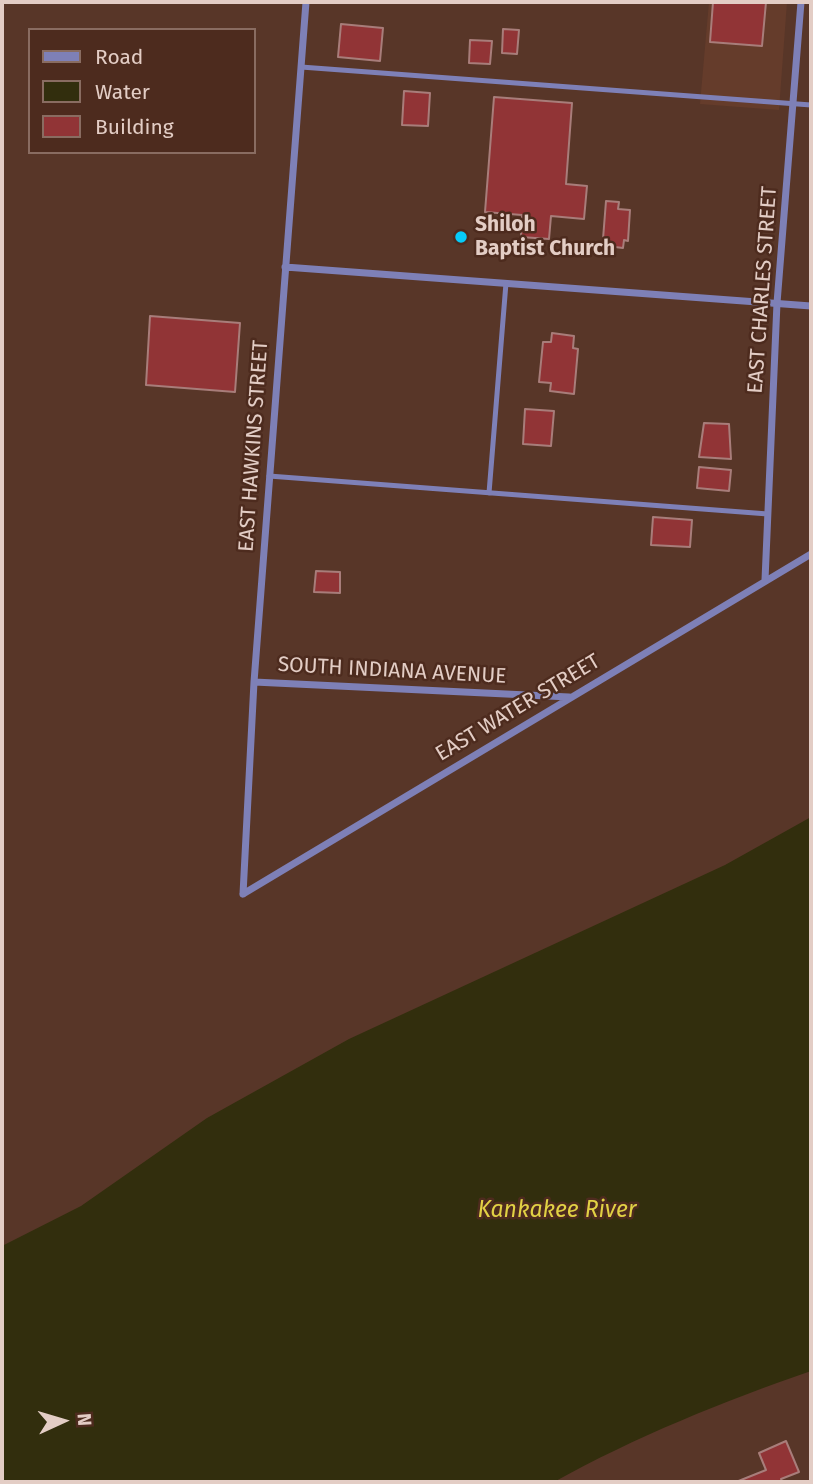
<!DOCTYPE html>
<style>
body{margin:0}
#map{position:relative;width:813px;height:1484px;overflow:hidden;background:#583628;font-family:"Fira Sans",sans-serif}
canvas{display:block}
.frame{position:absolute;inset:0;border:4px solid #e3cdc5;pointer-events:none}
.legend{position:absolute;left:28px;top:28px;width:228px;height:126px;box-sizing:border-box;background:#4d2b1e;border:2px solid #896c61;margin:0;padding:9px 12px;list-style:none;font-size:21px;color:#e3cdc5}
.legend li{display:flex;align-items:center;gap:14px;height:35px}
.legend b{width:35px;border:2px solid #896c61}
.north{position:absolute;left:28px;top:1386px;width:70px;height:70px;-webkit-text-stroke:5px #4d2b1e;paint-order:stroke;rotate:86deg;font-size:19px;font-weight:700;line-height:28px;text-align:center;color:#e3cdc5}
.north::after{content:'';display:block;margin:auto;width:24px;height:32px;background:#e3cdc5;clip-path:polygon(50% 0,100% 100%,50% 72%,0 100%)}
</style>
<div id="map">
<canvas width="813" height="1484"></canvas>
<div class="frame"></div>
<ul class="legend">
<li><b style="height:9px;background:#7e80b7"></b>Road</li>
<li><b style="height:19px;background:#322e0d"></b>Water</li>
<li><b style="height:19px;background:#913436"></b>Building</li>
</ul>
<div class="north">N</div>
</div>
<script>
const ctx = document.querySelector('canvas').getContext('2d');
ctx.lineJoin = 'round';
function fill(path, color) { ctx.fillStyle = color; ctx.fill(path, 'evenodd'); }
function strokePath(path, color, width, dash) { ctx.strokeStyle = color; ctx.lineWidth = width; ctx.lineCap = dash ? 'butt' : 'round'; ctx.setLineDash(dash || []); ctx.stroke(path); }
function label(font, color, halo, rows, align = 'center') {
  ctx.font = font + ' "Fira Sans",sans-serif'; ctx.lineWidth = 5; ctx.setLineDash([]); ctx.textBaseline = 'middle'; ctx.strokeStyle = halo; ctx.fillStyle = color; for (const [text, x, y, turn = 0] of rows) {
    ctx.save(); ctx.translate(x, y); ctx.rotate((+turn || 0) * Math.PI / 180); ctx.textAlign = isNaN(turn) ? turn : align; if (halo) ctx.strokeText(text, 0, 0); ctx.fillText(text, 0, 0); ctx.restore();
  }
}
fill(new Path2D(`
 M709,2H787L779,110L700,104Z`), '#653c2b');
fill(new Path2D(`
 M811,817V1371C724,1401 635,1437 554,1482H2V1246L81,1206L207,1118L349,1039L725,865Z`), '#322e0d');
const building = new Path2D(`
 M713,2H766L762,46L710,42Z
 M341,24L383,28L380,61L338,57Z
 M503,29L519,30L517,54L502,53Z
 M470,40L492,41L490,64L469,63Z
 M404,91L430,93L428,126L402,125Z
 M494,97L572,103L566,184L587,186L584,219L551,216L549,239L521,237L522,215L485,212Z
 M606,201L619,202L618,209L630,210L628,241L624,240L623,248L607,246L608,240L603,239Z
 M150,316L240,323L235,392L146,385Z
 M552,333L574,336L573,348L578,349L574,394L550,391L551,383L539,382L543,342H551Z
 M525,409L554,411L551,446L523,444Z
 M704,423L729,424L731,459L699,457Z
 M699,467L731,470L729,491L697,488Z
 M653,517L692,520L690,547L651,545Z
 M316,571L340,572V593L314,592Z
 M786,1441L799,1472L781,1479L782,1482H736L766,1470L759,1453Z`);
fill(building, '#913436');
strokePath(building, '#a87d7a', 2);
strokePath(new Path2D(`
 M301,67L811,105
 M269,476L768,514
 M489,493L506,283`), '#7e80b7', 5);
strokePath(new Path2D(`
 M285,267L811,306
 M765,580L777,303L801,2
 M254,682L569,697
 M243,894L254,682L306,2
 M243,894L811,554`), '#7e80b7', 7);
for (const [x, y, r, color] of [
 [461,237,7,"#06cbf9"]
]) { const dot = new Path2D(); dot.arc(x, y, r, 0, 2 * Math.PI); ctx.fillStyle = color; ctx.fill(dot); strokePath(dot, '#4d2b1e', 2.5); }
label('bold 21px', '#e3cdc5', '#4d2b1e', [
 ["Shiloh",475,225],
 ["Baptist Church",475,249]
], 'left');
label('21px', '#e3cdc5', '#4d2b1e', [
 ["EAST CHARLES STREET",763,290,-86],
 ["EAST HAWKINS STREET",254,446,-86],
 ["SOUTH INDIANA AVENUE",392,671,3],
 ["EAST WATER STREET",518,708,-31]
]);
label('italic 23px', '#e1d144', '#4d2b1e', [
 ["Kankakee River",557,1211]
]);
</script>
